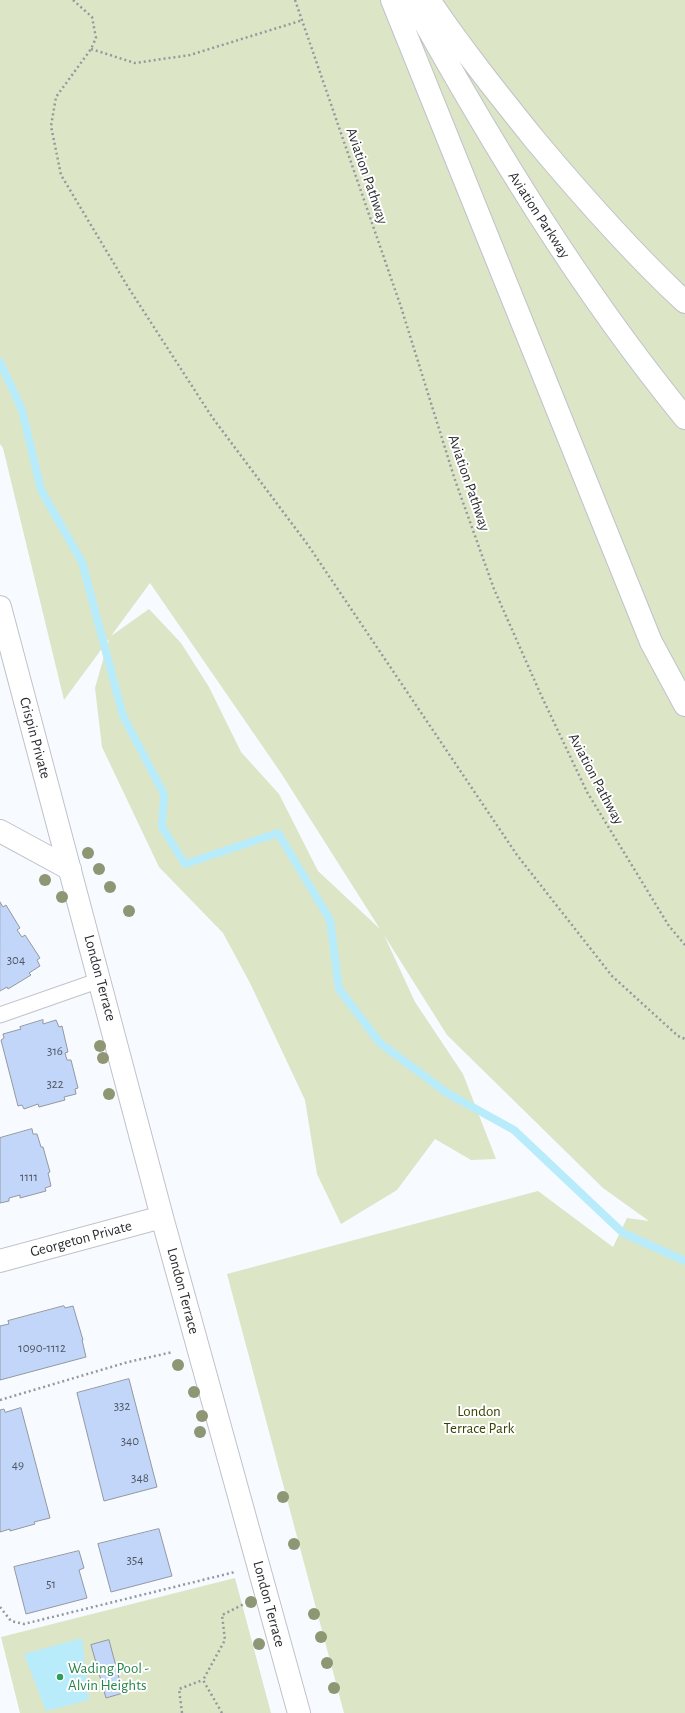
<!DOCTYPE html>
<style>
body{margin:0}
canvas{display:block;background:#f7faff}
</style>
<canvas width="685" height="1713"></canvas>
<script>
const ctx = document.querySelector('canvas').getContext('2d');
ctx.lineJoin = 'round';
function fill(path, color) { ctx.fillStyle = color; ctx.fill(path, 'evenodd'); }
function strokePath(path, color, width, dash) { ctx.strokeStyle = color; ctx.lineWidth = width; ctx.lineCap = dash ? 'butt' : 'round'; ctx.setLineDash(dash || []); ctx.stroke(path); }
function label(font, color, halo, rows, align = 'center') {
  ctx.font = font + ' "Alegreya Sans",sans-serif'; ctx.lineWidth = 4; ctx.setLineDash([]); ctx.textBaseline = 'middle'; ctx.strokeStyle = halo; ctx.fillStyle = color; for (const [text, x, y, turn = 0] of rows) {
    ctx.save(); ctx.translate(x, y); ctx.rotate((+turn || 0) * Math.PI / 180); ctx.textAlign = isNaN(turn) ? turn : align; if (halo) ctx.strokeText(text, 0, 0); ctx.fillText(text, 0, 0); ctx.restore();
  }
}
fill(new Path2D(`
 M0,0H685V1713H344L227,1274L538,1191L613,1247L627,1218L649,1221L603,1188L447,1035L384,935L415,1002L463,1074L496,1159L471,1160L435,1139L397,1190L341,1224L317,1174L305,1100L250,983L223,933L159,867L102,747L95,688L109,639L64,700L3,448L0,444ZM150,583L281,773L380,929L318,871L279,794L241,752L209,687L181,643L149,609L111,636Z
 M235,1578L271,1713H20L1,1637Z`), '#dce5c6');
fill(new Path2D(`
 M82,1638L89,1700L46,1711L24,1654Z`), '#b9ecfa');
strokePath(new Path2D(`
 M0,362L22,410L41,490L82,562L123,716L164,794L162,827L185,864L278,833L330,920L339,989L380,1043L447,1093L514,1130L623,1233L685,1261`), '#b9ecfa', 8);
const building = new Path2D(`
 M0,902L3,907L6,905L20,928L17,930L22,937L25,935L40,958L37,960L40,966L29,973L31,975L8,989L7,987L0,991Z
 M43,1020V1024L56,1020L59,1027L62,1026L68,1052L65,1053L67,1060H71L78,1088L75,1089L76,1094L64,1097L65,1100L39,1107L38,1104L24,1109L22,1105L18,1106L1,1040L4,1038L3,1034L21,1029L20,1027Z
 M32,1129L33,1134H37L41,1147H43L50,1172L48,1173L51,1186L45,1188L46,1191L20,1198V1195L9,1198V1201L0,1203V1138Z
 M64,1306L65,1308L73,1306L83,1340H82L86,1357L0,1380V1326L9,1324L8,1321Z
 M129,1379L157,1487L104,1501L77,1393Z
 M21,1408L50,1518L34,1522L35,1524L10,1531V1529L0,1532V1410L4,1409L5,1412Z
 M159,1529L172,1576L111,1592L98,1544Z
 M79,1551L84,1568L79,1570L87,1598L26,1614L14,1567Z
 M109,1640L123,1693L106,1698L91,1645Z`);
fill(building, '#c2d6fa');
strokePath(building, '#94989e', 1);
const service = new Path2D(`
 M0,1015L100,980`);
const minor = new Path2D(`
 M0,607L162,1217L299,1713
 M0,831L70,869
 M0,1261L162,1217`);
const primary = new Path2D(`
 M392,0L651,642L685,705
 M412,0C493,146 579,288 685,418
 M429,0C462,49 498,94 535,140C582,196 631,252 685,302`);
strokePath(service, '#bfc3c9', 17);
strokePath(minor, '#bfc3c9', 24);
strokePath(primary, '#bfc3c9', 24);
strokePath(new Path2D(`
 M73,0L92,17L96,38L91,49L56,97L51,126L61,175L128,287L212,417L308,545L517,855L612,976L678,1036L685,1039
 M295,0L401,307L455,480L494,589L541,695L587,792L669,926L685,945
 M91,49L135,63L190,55L303,20
 M0,1400L128,1362L173,1352
 M0,1607L11,1621L24,1624L235,1572
 M182,1713L179,1689L203,1680
 M222,1713L203,1680L225,1640L222,1615L244,1604`), '#95989c', 2.5, [2, 3]);
strokePath(service, '#fff', 15);
strokePath(minor, '#fff', 22);
strokePath(primary, '#fff', 22);
ctx.fillStyle = '#8e9674';
for (const [x, y] of [
 [88,853],
 [99,869],
 [45,880],
 [110,887],
 [62,897],
 [129,911],
 [100,1046],
 [103,1058],
 [109,1094],
 [178,1365],
 [194,1392],
 [202,1416],
 [200,1432],
 [283,1497],
 [294,1544],
 [251,1602],
 [314,1614],
 [321,1637],
 [259,1644],
 [327,1663],
 [334,1688]
]) { ctx.beginPath(); ctx.arc(x, y, 6, 0, 2 * Math.PI); ctx.fill(); }
for (const [x, y, r, color] of [
 [60,1677,4,"#2e9e5b"]
]) { const dot = new Path2D(); dot.arc(x, y, r, 0, 2 * Math.PI); ctx.fillStyle = color; ctx.fill(dot); strokePath(dot, '#fff', 1.5); }
label('13px', '#515662', null, [
 ["304",16,960],
 ["316",55,1051],
 ["322",55,1084],
 ["1111",29,1177],
 ["1090-1112",42,1348],
 ["332",122,1406],
 ["340",130,1441],
 ["49",18,1465],
 ["348",140,1478],
 ["354",135,1560],
 ["51",51,1584]
]);
label('15px', '#2b2c2f', '#fff', [
 ["Aviation Pathway",367,176,71],
 ["Aviation Parkway",539,215,57],
 ["Aviation Pathway",469,483,71],
 ["Crispin Private",35,738,75],
 ["Aviation Pathway",596,779,62],
 ["London Terrace",100,978,75],
 ["Georgeton Private",81,1239,-15],
 ["London Terrace",183,1291,75],
 ["London Terrace",269,1604,75]
]);
label('15px', '#394402', '#fff', [
 ["London",479,1411],
 ["Terrace Park",479,1428]
]);
label('15px', '#27864d', '#fff', [
 ["Wading Pool -",68,1668],
 ["Alvin Heights",68,1685]
], 'left');
</script>
